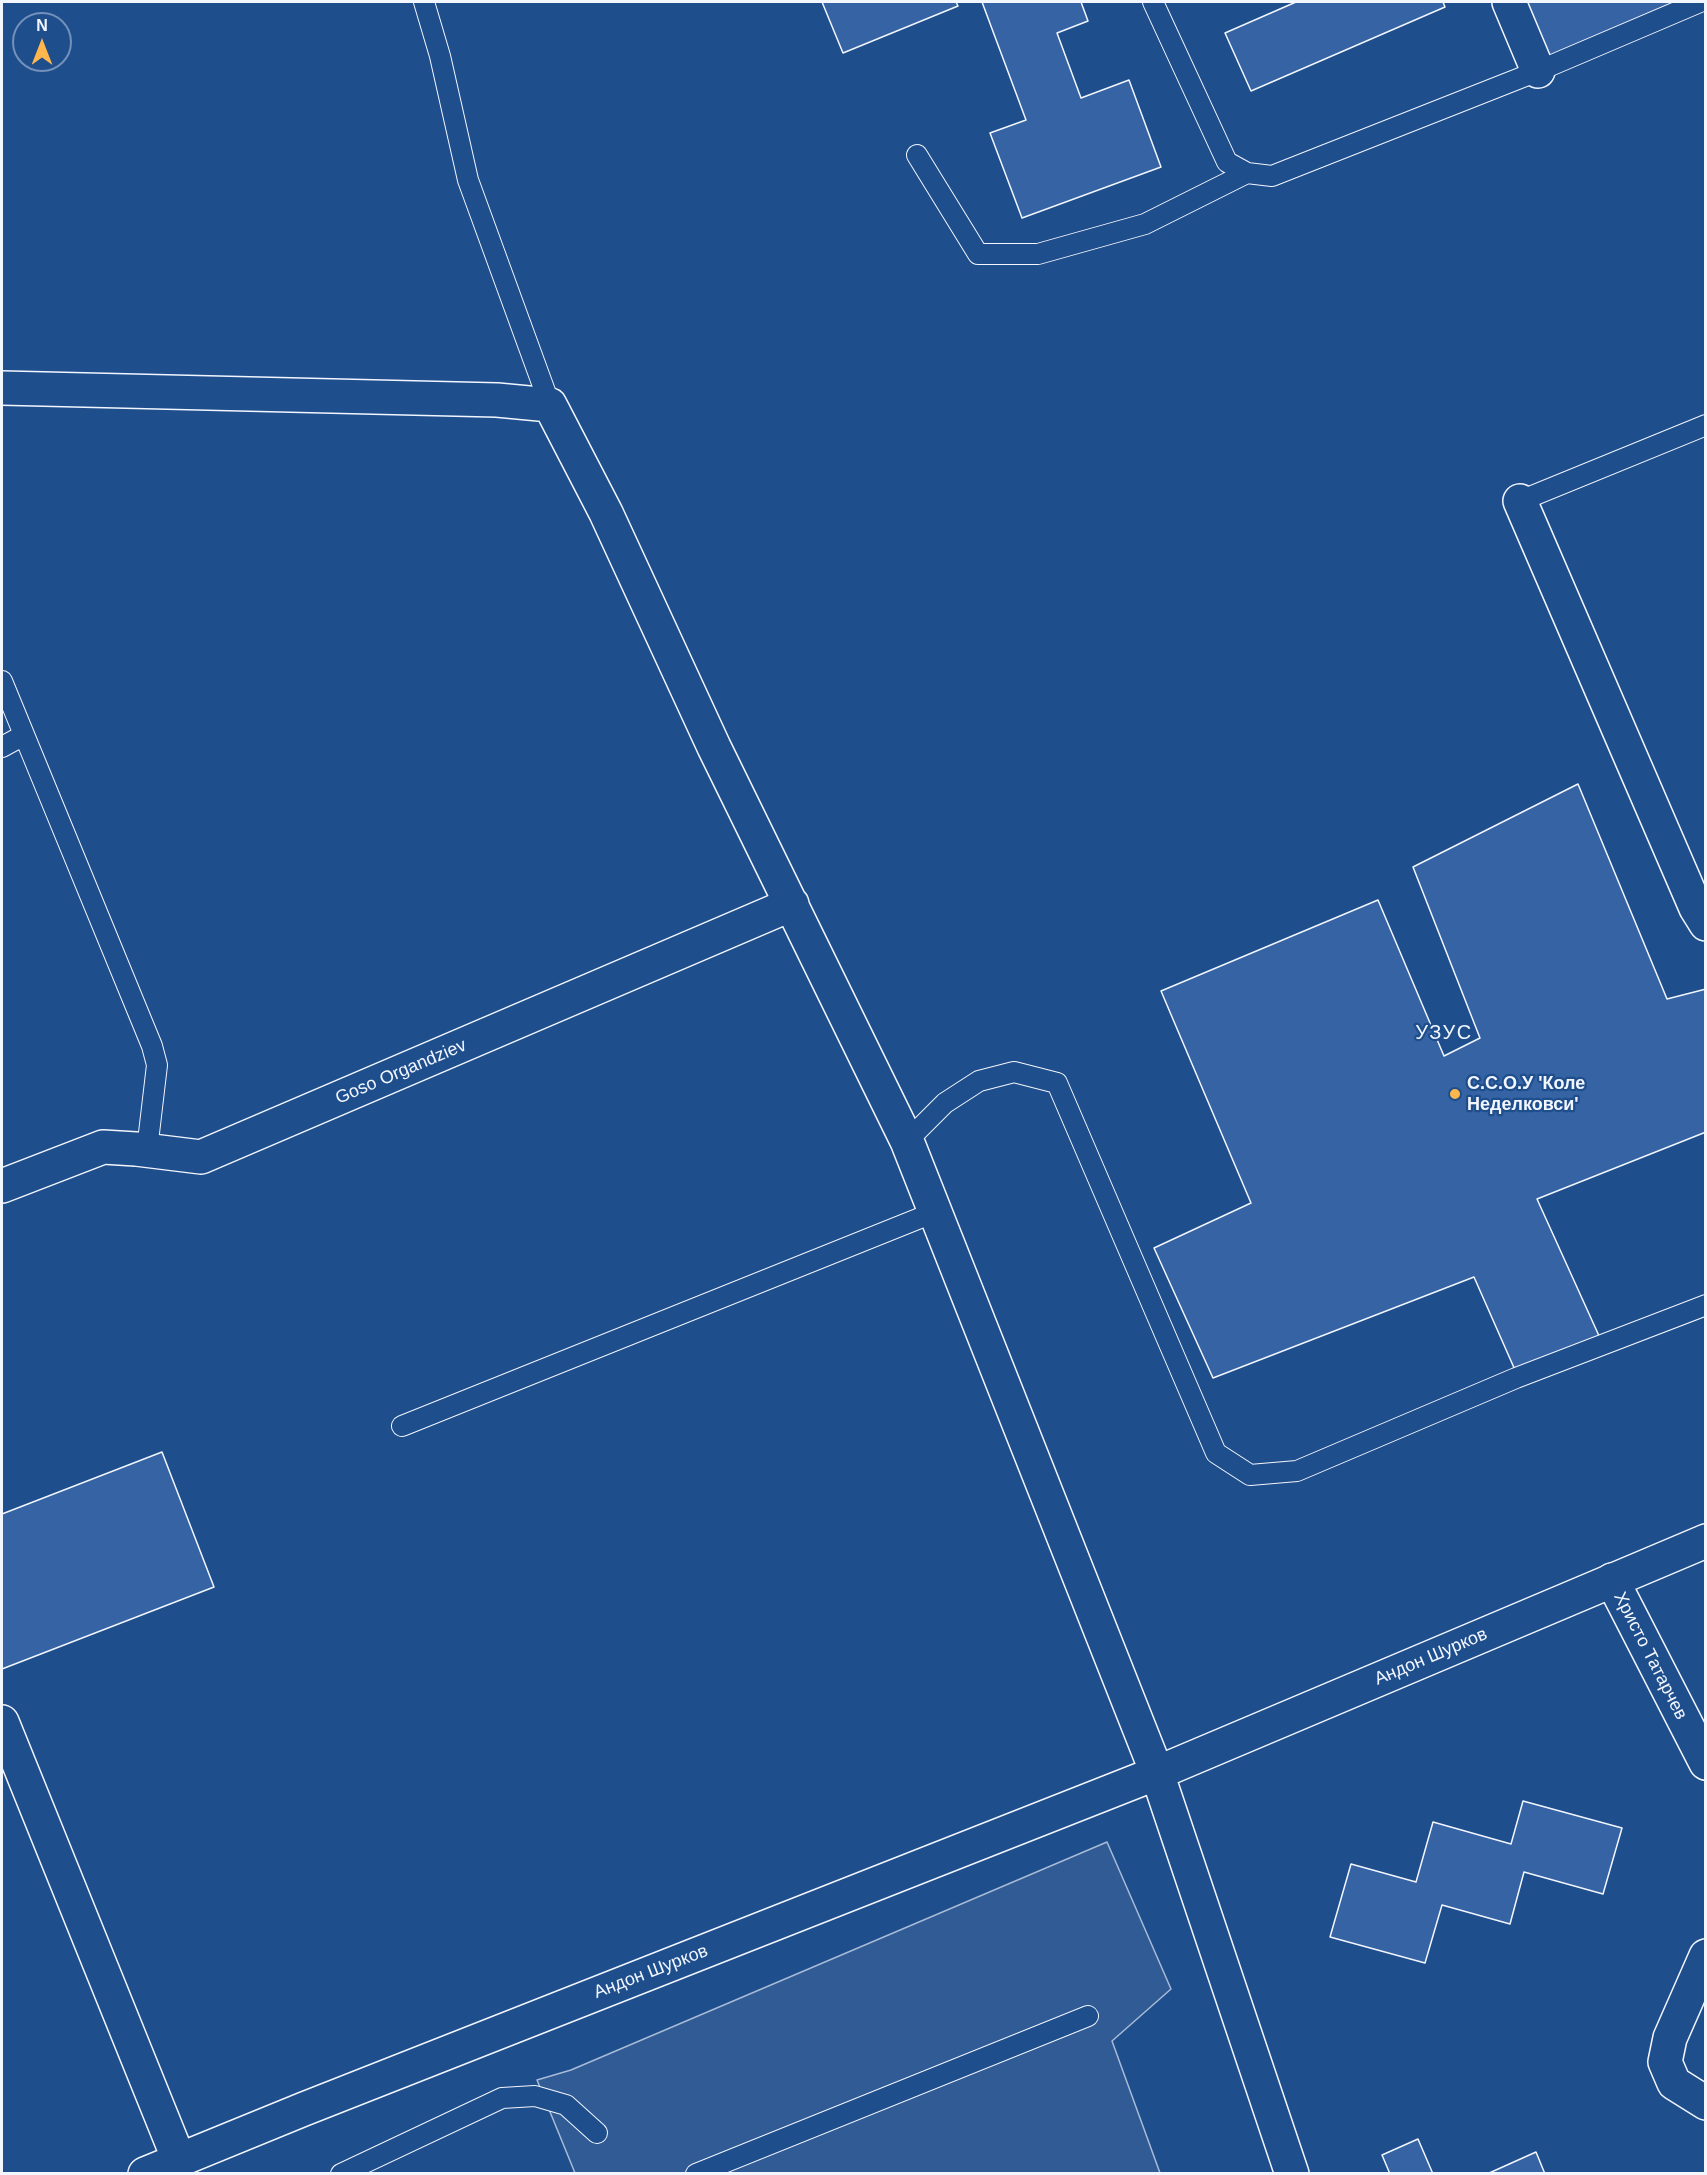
<!DOCTYPE html>
<meta charset="utf-8">
<style>
body{margin:0}
#map{position:relative;width:1707px;height:2175px;overflow:hidden;background:#1f4e8c;font-family:Helvetica,sans-serif}
canvas{display:block}
.frame{position:absolute;inset:0;border:3px solid #f2f6ff;pointer-events:none}
.north{position:absolute;left:12px;top:12px;width:60px;height:60px;box-sizing:border-box;background:#1f4e8c;border:2px solid #7391ba;border-radius:50%;rotate:0deg;font-size:16px;font-weight:700;line-height:24px;text-align:center;color:#f2f6ff}
.north::after{content:'';display:block;margin:auto;width:21px;height:27px;background:#ffb74d;clip-path:polygon(50% 0,100% 100%,50% 72%,0 100%)}
</style>
<div id="map">
<canvas width="1707" height="2175"></canvas>
<div class="frame"></div>
<div class="north">N</div>
</div>
<script>
const ctx = document.querySelector('canvas').getContext('2d');
ctx.lineJoin = 'round';
function fill(path, color) { ctx.fillStyle = color; ctx.fill(path, 'evenodd'); }
function strokePath(path, color, width, dash) { ctx.strokeStyle = color; ctx.lineWidth = width; ctx.lineCap = dash ? 'butt' : 'round'; ctx.setLineDash(dash || []); ctx.stroke(path); }
function label(font, color, halo, rows, align = 'center') {
  ctx.font = font + ' Helvetica,sans-serif'; ctx.lineWidth = 4.5; ctx.setLineDash([]); ctx.textBaseline = 'middle'; ctx.strokeStyle = halo; ctx.fillStyle = color; for (const [text, x, y, turn = 0] of rows) {
    ctx.save(); ctx.translate(x, y); ctx.rotate((+turn || 0) * Math.PI / 180); ctx.textAlign = isNaN(turn) ? turn : align; if (halo) ctx.strokeText(text, 0, 0); ctx.fillText(text, 0, 0); ctx.restore();
  }
}
const built = new Path2D(`
 M1107,1842L1171,1989L1112,2041L1160,2173H575L537,2080L571,2070Z`);
fill(built, '#305b95');
strokePath(built, '#a8bbd7', 1.5);
const building = new Path2D(`
 M822,2H956L958,6L843,53Z
 M982,2H1081L1088,21L1057,33L1081,98L1129,80L1161,167L1022,218L990,133L1026,120Z
 M1296,2H1443L1445,7L1251,91L1225,33Z
 M1521,2H1679L1547,59Z
 M1578,784L1667,999L1706,989V1132L1537,1199L1600,1338L1515,1370L1474,1277L1213,1378L1154,1248L1251,1203L1161,991L1378,900L1444,1056L1480,1038L1413,867Z
 M162,1452L214,1587L2,1669V1514Z
 M1523,1801L1622,1828L1603,1894L1524,1872L1510,1924L1442,1905L1425,1963L1330,1937L1351,1864L1416,1882L1433,1822L1511,1844Z
 M1418,2139L1433,2174H1390L1382,2155Z
 M1536,2152L1545,2174H1487Z`);
fill(building, '#3563a3');
strokePath(building, '#f2f6ff', 1.5);
const service = new Path2D(`
 M424,2L440,56L468,180L550,405
 M1153,2L1227,162L1247,173L1272,176L1538,71L1700,2
 M917,155L978,254H1038L1145,224L1247,173
 M1520,501L1706,425
 M2,681L152,1046L157,1065L147,1150
 M2,747L24,735
 M907,1141L945,1103L979,1081L1014,1072L1057,1083L1216,1453L1250,1475L1297,1471L1516,1378L1706,1305
 M402,1426L935,1212
 M341,2174L502,2098L535,2096L566,2105L597,2133
 M696,2174L1088,2016`);
const minor = new Path2D(`
 M1509,2L1538,71
 M2,388L497,400L550,405L606,513L714,747L907,1141L1157,1773L304,2109L145,2174
 M1520,501L1696,908L1706,924
 M2,1186L103,1147L136,1149L201,1157L792,904
 M1612,1580L1706,1763
 M2,1722L179,2160
 M1706,1956L1670,2038L1665,2062L1674,2083L1706,2103`);
const secondary = new Path2D(`
 M1292,2174L1157,1773L1706,1541`);
strokePath(service, '#f2f6ff', 22);
strokePath(minor, '#f2f6ff', 36);
strokePath(secondary, '#f2f6ff', 36);
strokePath(service, '#1f4e8c', 20);
strokePath(minor, '#1f4e8c', 33);
strokePath(secondary, '#1f4e8c', 33);
for (const [x, y, r, color] of [
 [1455,1094,6,"#ffb74d"]
]) { const dot = new Path2D(); dot.arc(x, y, r, 0, 2 * Math.PI); ctx.fillStyle = color; ctx.fill(dot); strokePath(dot, '#1f4e8c', 2); }
label('18px', '#f2f6ff', '#1f4e8c', [
 ["Goso Organdziev",401,1072,-23],
 ["Христо Татарчев",1650,1656,63],
 ["Андон Шурков",1431,1657,-23],
 ["Андон Шурков",651,1972,-21]
]);
label('bold 18px', '#f2f6ff', '#1f4e8c', [
 ["С.С.О.У 'Коле",1467,1084],
 ["Неделковси'",1467,1105]
], 'left');
ctx.letterSpacing = '1.5px';
label('20px', '#f2f6ff', '#1f4e8c', [
 ["УЗУС",1444,1033]
]);
ctx.letterSpacing = '0px';
</script>
